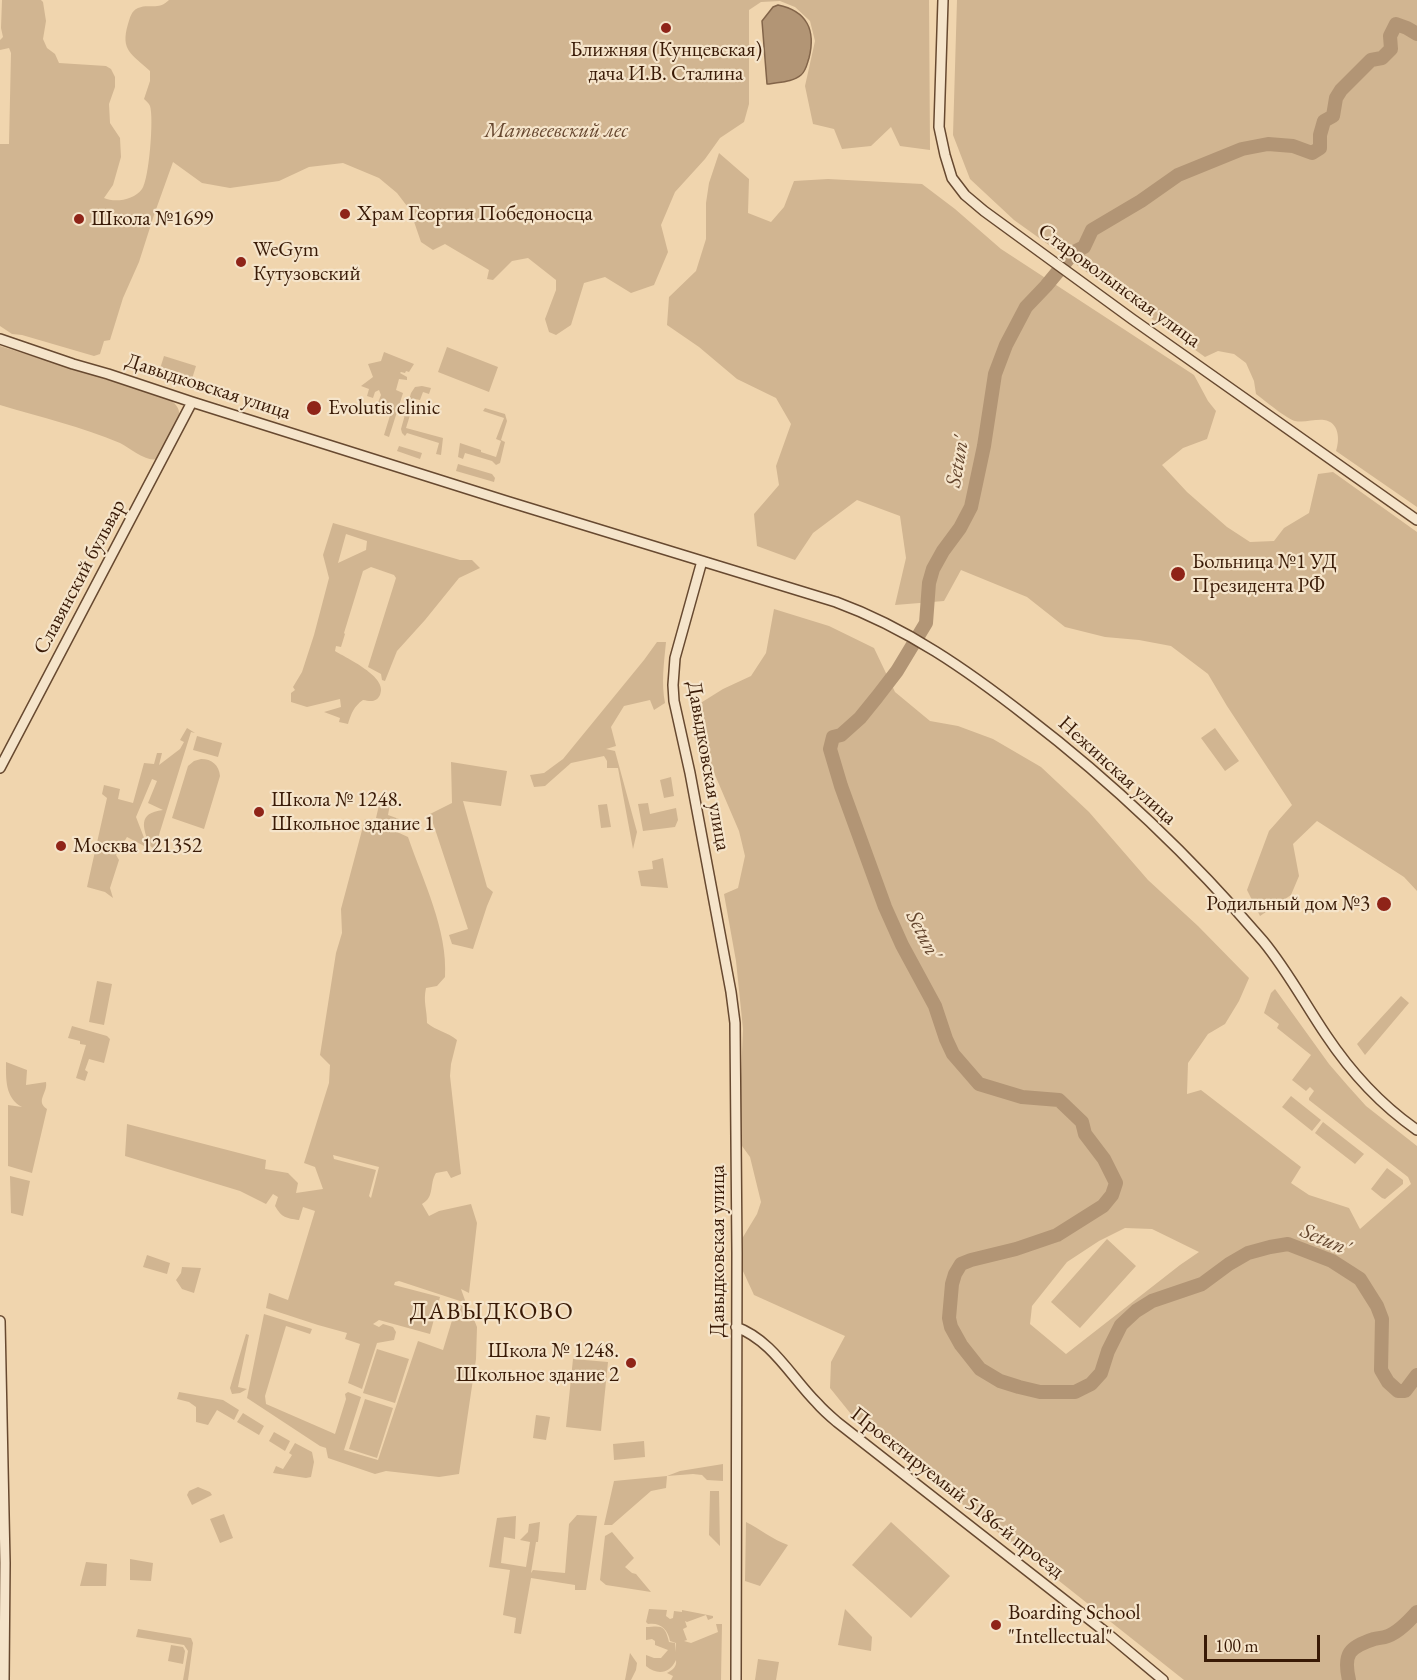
<!DOCTYPE html>
<meta charset="utf-8">
<style>
body{margin:0}
#map{position:relative;width:1417px;height:1680px;overflow:hidden;background:#f0d5ae;font-family:"EB Garamond",serif}
canvas{display:block}
.scale{position:absolute;left:1204px;top:1635px;width:116px;height:27px;box-sizing:border-box;border:3px solid #391a06;border-top:0;padding-left:8px;font-size:18px;line-height:21px;white-space:nowrap;color:#391a06;-webkit-text-stroke:4px #f5e4ca;paint-order:stroke}
</style>
<div id="map">
<canvas width="1417" height="1680"></canvas>
<div class="scale">100 m</div>
</div>
<script>
const ctx = document.querySelector('canvas').getContext('2d');
ctx.lineJoin = 'round';
function fill(path, color) { ctx.fillStyle = color; ctx.fill(path, 'evenodd'); }
function strokePath(path, color, width, dash) { ctx.strokeStyle = color; ctx.lineWidth = width; ctx.lineCap = dash ? 'butt' : 'round'; ctx.setLineDash(dash || []); ctx.stroke(path); }
function label(font, color, halo, rows, align = 'center') {
  ctx.font = font + ' "EB Garamond",serif'; ctx.lineWidth = 4.5; ctx.setLineDash([]); ctx.textBaseline = 'middle'; ctx.strokeStyle = halo; ctx.fillStyle = color; for (const [text, x, y, turn = 0] of rows) {
    ctx.save(); ctx.translate(x, y); ctx.rotate((+turn || 0) * Math.PI / 180); ctx.textAlign = isNaN(turn) ? turn : align; if (halo) ctx.strokeText(text, 0, 0); ctx.fillText(text, 0, 0); ctx.restore();
  }
}
fill(new Path2D(`
 M2,0H41L43,2L46,21L43,39L47,48L55,54L59,63L106,66L111,69L115,77V87L109,104L110,123L120,138L121,157L113,185L104,198C115,203 134,200 142,189C149,180 154,118 150,106C149,103 146,101 144,99L150,81V71C132,54 120,51 128,24C130,18 131,11 138,8C149,3 158,11 169,0H929L930,150L900,146L891,127L871,146L842,149L834,129L813,124L805,86L815,41L810,21L795,7L780,1L761,2L749,10V104L744,122L720,138L705,159L675,192L661,225L668,252L654,285L631,293L605,277L584,283L571,325L556,335L549,332L545,319L556,290V280L528,258L512,261L493,280L487,279L489,270L445,244L433,250L421,242L410,210L397,193L379,178L343,163L309,167L279,181L230,188L202,183L173,162L154,215L139,262L123,298L110,340L104,341L100,354L94,356L22,335L12,334L0,326V144H9L11,53L9,48L0,50V40L3,37L1,28Z
 M957,0H1417V507L1336,451C1340,439 1339,422 1324,420C1315,419 1304,423 1295,421C1287,419 1264,400 1256,394L1254,381L1246,363L1234,354L1218,351L1205,357L1014,220L970,179L953,135Z
 M719,153L749,179L748,213L771,222L784,207L794,181L828,179L922,184L955,209L1001,249L1194,375L1208,401L1216,411L1207,439L1183,448L1162,465L1187,492L1227,527L1250,542L1274,541L1284,528L1309,513L1318,474L1333,472L1417,532V891L1404,877L1317,821L1293,844L1299,876L1291,895L1260,916L1247,890L1269,831L1292,805L1227,706L1208,674L1171,646L1139,640L1105,637L1065,627L1027,597L961,570L944,601L895,605L906,558L900,516L857,500L813,533L795,560L757,546L754,514L779,485L776,466L791,424L776,398L737,379L699,347L667,325L669,297L696,271L706,239V203L709,183Z
 M0,346L169,399C175,403 180,408 179,415L157,459C146,462 130,448 120,443C82,427 40,417 0,405Z
 M447,347L498,367L489,392L438,372Z
 M384,352L414,364L409,372L406,371L405,373L401,372L400,373L407,377V380L399,379L396,390L403,393L389,437L384,435L392,409L377,405L381,395L379,390L375,392L373,398L367,396L369,389L361,386L373,377L368,364L381,361Z
 M164,356L196,366L191,382L159,372Z
 M422,386L431,388L429,394L423,392L420,400L415,399L406,428L443,438L441,455L436,454L439,443L407,433L405,436L402,433L401,429L411,393L415,387Z
 M485,408L505,414L507,421L501,440L505,442L500,463L496,465L492,461L465,453L463,459L458,457L460,443L481,450V452L496,457L501,441L496,439L504,418L483,411Z
 M399,446L422,453L420,459L397,451Z
 M458,464L492,474L495,478L494,482L456,471Z
 M333,523L460,560H472L480,568L459,578L425,620L397,651L385,681L382,680L381,674L368,667L396,578L394,575L371,567L363,571L344,633L345,634L341,647L336,646L335,651C346,658 389,677 380,695C376,703 370,701 363,700C354,706 351,714 348,724L339,722L340,718L324,712L341,707L340,699L307,707L291,702V693L295,690L293,687L302,672L314,635L329,578L323,555ZM346,534L367,541L366,550L338,563Z
 M774,609L829,626L874,648L895,692L930,721L958,726L993,739L1041,767L1089,812L1148,880L1198,926L1249,978L1239,1001L1225,1024L1208,1034L1188,1063L1187,1094L1201,1090L1301,1167L1291,1183L1309,1195L1349,1208L1360,1229L1411,1184L1408,1177L1309,1100V1098L1314,1091L1310,1087L1306,1091L1292,1080L1311,1055L1277,1028L1279,1024L1264,1013L1271,993L1275,989L1329,1064L1348,1086L1366,1106L1417,1146V1680H1184L855,1419L830,1388L831,1362L845,1336L754,1295L742,1269L740,1242L757,1214L761,1202L750,1157L742,1146L740,1101L743,1029L736,961L724,894L738,888L745,856L739,831L712,768L695,740L691,709L723,689L751,676L766,653ZM1125,1228L1152,1229L1199,1252L1180,1265L1066,1354L1030,1324L1032,1306L1067,1262L1099,1241Z
 M657,642H666C664,663 661,683 665,703L654,710L650,700L624,706L611,727L616,746L606,749L615,751L637,832L633,849L618,768H607V761L604,756L571,763L545,786L534,787L530,775L544,773L563,759L644,660Z
 M187,728L195,733L191,732L154,851L153,848L150,846C143,828 137,813 163,810L148,803L157,781L152,779L136,817L148,848L127,837L116,855L119,860L110,888L113,898L105,892L87,887L107,798L102,794L104,785L120,789L118,799L133,803L144,763L154,764L157,753H162L159,765L180,749L184,742L180,740Z
 M1215,728L1239,761L1225,771L1201,738Z
 M197,736L222,743L218,757L193,750Z
 M201,759C212,759 219,765 220,776L204,829L172,818L188,766L194,761Z
 M451,762L507,771L501,806L463,801L487,887L493,892L487,906L473,949L452,944L449,935L468,929L430,814L452,803Z
 M671,777L674,796L664,798L660,780Z
 M380,801L390,804L388,815L399,819L396,830L384,827L385,821L376,818Z
 M648,803L650,814L676,808L678,820L675,827L643,831L638,804Z
 M607,804L611,827L601,828L598,805Z
 M365,819L385,831L397,832L408,837C423,881 448,930 445,977L437,986L426,988C423,1002 427,1009 427,1023C437,1031 447,1032 457,1040L451,1064L450,1076L461,1174L451,1178L447,1171L436,1173C429,1184 435,1197 422,1204L429,1216L439,1211L471,1204L477,1223L469,1293L461,1289L466,1303L399,1281L395,1282L394,1285L440,1297L430,1334L379,1320L373,1324L379,1327L383,1324L393,1327L396,1332L394,1340L377,1343L362,1389L348,1383L360,1344L345,1339L347,1333L318,1325L266,1308L269,1293L288,1300L315,1211L303,1207L299,1220C286,1218 282,1218 275,1206L278,1197L273,1194L266,1204L240,1191L125,1156L127,1124L266,1160L265,1169L288,1173L298,1183L296,1193L323,1189L315,1167L304,1163L329,1083L330,1065L320,1055L336,953L342,933L341,909ZM333,1155L379,1167L371,1198L369,1196L376,1170L334,1159Z
 M663,858L668,888L641,886L638,871L653,869L652,861Z
 M97,981L112,984L104,1025L89,1022Z
 M1401,996L1409,1003L1365,1055L1357,1044Z
 M72,1026L107,1036L110,1039L104,1063L89,1059L85,1070L88,1072L85,1081L76,1078L86,1045L80,1044V1041L68,1038Z
 M6,1062L27,1070L26,1085L46,1082C48,1093 35,1101 47,1109L32,1173L8,1166V1105L22,1107C5,1098 6,1079 6,1062Z
 M1291,1096L1321,1120L1312,1131L1282,1107Z
 M1323,1122L1364,1154L1355,1164L1315,1133Z
 M1387,1168L1403,1180V1184L1385,1199L1382,1198L1371,1189Z
 M10,1176L30,1181L23,1216L11,1213Z
 M1107,1239L1136,1266L1080,1328L1051,1302Z
 M147,1255L170,1263L167,1274L143,1267Z
 M182,1267L201,1268L194,1293L182,1289L176,1280L181,1273Z
 M457,1304L469,1307L477,1327L476,1359L459,1474L439,1477L386,1471L375,1474L328,1458L326,1448L320,1446L247,1398L264,1314L312,1329L310,1334L286,1326L265,1396L266,1404L335,1434L346,1399L345,1394L348,1392L361,1397L344,1450L378,1460L418,1341L443,1350Z
 M246,1334L249,1335L238,1387L247,1389L240,1393L232,1394L230,1388Z
 M377,1349L409,1359L395,1403L363,1393Z
 M573,1359L608,1362L601,1431L566,1427Z
 M179,1392L223,1400L239,1410L234,1420L217,1410L208,1425L196,1422V1407L189,1402L177,1399Z
 M365,1399L393,1408L377,1458L349,1449Z
 M243,1413L264,1426L259,1435L237,1422Z
 M536,1415L550,1417L546,1440L533,1438Z
 M274,1432L290,1441L285,1451L269,1441Z
 M644,1441L645,1457L614,1460L613,1444Z
 M295,1443L312,1452L314,1462L311,1477L306,1478L273,1473L276,1466L283,1469L292,1455L289,1453Z
 M723,1464V1481L707,1480L702,1475L693,1474L667,1476L666,1488L651,1491L612,1525H604L614,1481L667,1476L680,1471Z
 M198,1487L210,1492L212,1495L192,1505L187,1495L189,1491Z
 M710,1491H719L720,1546L709,1535Z
 M224,1514L233,1538L220,1543L210,1519Z
 M577,1515L597,1516L586,1590H575V1585L531,1578L521,1634L514,1633L516,1618L503,1615L510,1570L489,1567L497,1518L516,1516L515,1539L504,1537L501,1563L526,1567L530,1542L520,1540L528,1532L529,1524L540,1522L538,1542H536L531,1573L533,1570L565,1573L569,1524Z
 M746,1522C760,1529 773,1540 788,1545L760,1586L745,1581Z
 M891,1522L950,1576L911,1618L852,1565Z
 M612,1532L634,1558L625,1567L632,1573L636,1574L651,1592L606,1585L600,1580L605,1536Z
 M130,1559L153,1563L151,1581L130,1580Z
 M86,1562L107,1564L106,1586H80Z
 M649,1609L667,1610L666,1616L670,1619L673,1618L674,1611L682,1612V1610L713,1616V1618L708,1620L706,1615L687,1622L685,1621L687,1627L683,1629L687,1640L684,1641L691,1643L718,1632L716,1624H722L721,1680H671L673,1676L667,1673C673,1670 677,1666 676,1660C670,1673 658,1676 646,1666V1655L654,1658H661L668,1650L655,1645V1641L652,1639L646,1640V1627C661,1626 665,1624 669,1642L675,1643L676,1652V1643L670,1641C668,1629 660,1622 648,1624L646,1622Z
 M845,1609L872,1637L871,1651L838,1645Z
 M138,1629L191,1638L193,1643L188,1680H183L188,1651L184,1645L136,1637Z
 M171,1645L183,1647L185,1651L183,1664L168,1661Z
 M630,1653L637,1663L636,1670L631,1680H625Z
 M758,1659L779,1662L776,1680H755Z`), '#d1b591');
const water = new Path2D(`
 M778,5C807,11 816,30 809,58C807,64 806,71 801,75C793,82 779,82 769,84H767L762,21L773,7Z`);
fill(water, '#b29575');
strokePath(water, '#826449', 1.5);
strokePath(new Path2D(`
 M1417,34L1407,28L1396,24L1390,36L1391,49L1382,58L1371,60L1341,90L1336,98L1333,116L1324,121L1320,135V148L1312,153L1293,146L1268,144L1242,149L1178,175L1141,201L1092,230L1084,247L1074,252L1046,286L1026,307L1006,345L995,374L984,446L971,507L960,528L943,551L933,569L929,583L926,623L897,671L877,697L860,718L841,735L833,737L830,749L841,786L885,907L902,945L935,1006L946,1039L953,1054L979,1084L1022,1097L1059,1100L1082,1122L1085,1134L1104,1159L1116,1183L1112,1195L1103,1206L1057,1235L1016,1249L971,1260L961,1264L955,1274L952,1284L949,1318L951,1327L961,1345L980,1369L1000,1381L1019,1387L1040,1392H1075L1091,1384L1101,1373L1108,1351L1121,1325L1136,1311L1152,1301L1202,1284L1229,1264L1248,1253L1270,1247L1288,1244L1332,1261L1360,1279L1377,1306L1382,1319L1381,1370L1388,1382L1398,1391H1405L1417,1375
 M1349,1680C1343,1654 1349,1647 1374,1639C1378,1638 1383,1638 1388,1636C1399,1632 1409,1621 1417,1612`), '#b29575', 14);
const minor = new Path2D(`
 M943,0L939,127L945,155L952,178L965,195L984,211L1132,319L1417,520
 M0,339L73,364L108,374L192,402L506,501L836,602C907,628 967,670 1026,716C1112,782 1192,858 1263,941C1287,970 1305,1004 1326,1035C1350,1071 1381,1105 1417,1130
 M702,561L675,658L673,685L674,701L690,773L731,992L735,1023L737,1253L736,1680
 M0,768L192,402
 M0,1321L5,1563L4,1680
 M736,1327C772,1340 791,1377 817,1403C823,1410 830,1416 837,1422L1108,1634L1163,1680`);
strokePath(minor, '#674930', 12);
strokePath(minor, '#f5e4ca', 9);
for (const [x, y, r, color] of [
 [666,28,6,"#8f2418"],
 [345,214,6,"#8f2418"],
 [79,219,6,"#8f2418"],
 [241,262,6,"#8f2418"],
 [314,408,8,"#8f2418"],
 [1178,574,8,"#8f2418"],
 [259,812,6,"#8f2418"],
 [61,846,6,"#8f2418"],
 [1384,904,8,"#8f2418"],
 [631,1363,6,"#8f2418"],
 [996,1625,6,"#8f2418"]
]) { const dot = new Path2D(); dot.arc(x, y, r, 0, 2 * Math.PI); ctx.fillStyle = color; ctx.fill(dot); strokePath(dot, '#f5e4ca', 2); }
label('21px', '#391a06', '#f5e4ca', [
 ["Ближняя (Кунцевская)",666,50,"center"],
 ["дача И.В. Сталина",666,74,"center"],
 ["Храм Георгия Победоносца",357,214],
 ["Школа №1699",91,219],
 ["WeGym",253,250],
 ["Кутузовский",253,274],
 ["Evolutis clinic",328,408],
 ["Больница №1 УД",1192,562],
 ["Президента РФ",1192,586],
 ["Школа № 1248.",271,800],
 ["Школьное здание 1",271,824],
 ["Москва 121352",73,846],
 ["Родильный дом №3",1370,904,"right"],
 ["Школа № 1248.",619,1351,"right"],
 ["Школьное здание 2",619,1375,"right"],
 ["Boarding School",1008,1613],
 ["\"Intellectual\"",1008,1637]
], 'left');
label('italic 21px', '#674830', '#f5e4ca', [
 ["Матвеевский лес",556,131]
]);
label('21px', '#391a06', '#f5e4ca', [
 ["Староволынская улица",1119,286,36],
 ["Давыдковская улица",208,387,18],
 ["Славянский бульвар",80,577,-62],
 ["Давыдковская улица",708,766,80],
 ["Нежинская улица",1117,771,42],
 ["Давыдковская улица",718,1251,-90],
 ["Проектируемый 5186-й проезд",957,1493,38]
]);
label('italic 22px', '#63452d', '#f5e4ca', [
 ["Setun'",958,462,-80],
 ["Setun'",923,935,63],
 ["Setun'",1325,1240,23]
]);
ctx.letterSpacing = '1.5px';
label('24px', '#391a06', '#f5e4ca', [
 ["ДАВЫДКОВО",492,1312]
]);
ctx.letterSpacing = '0px';
</script>
